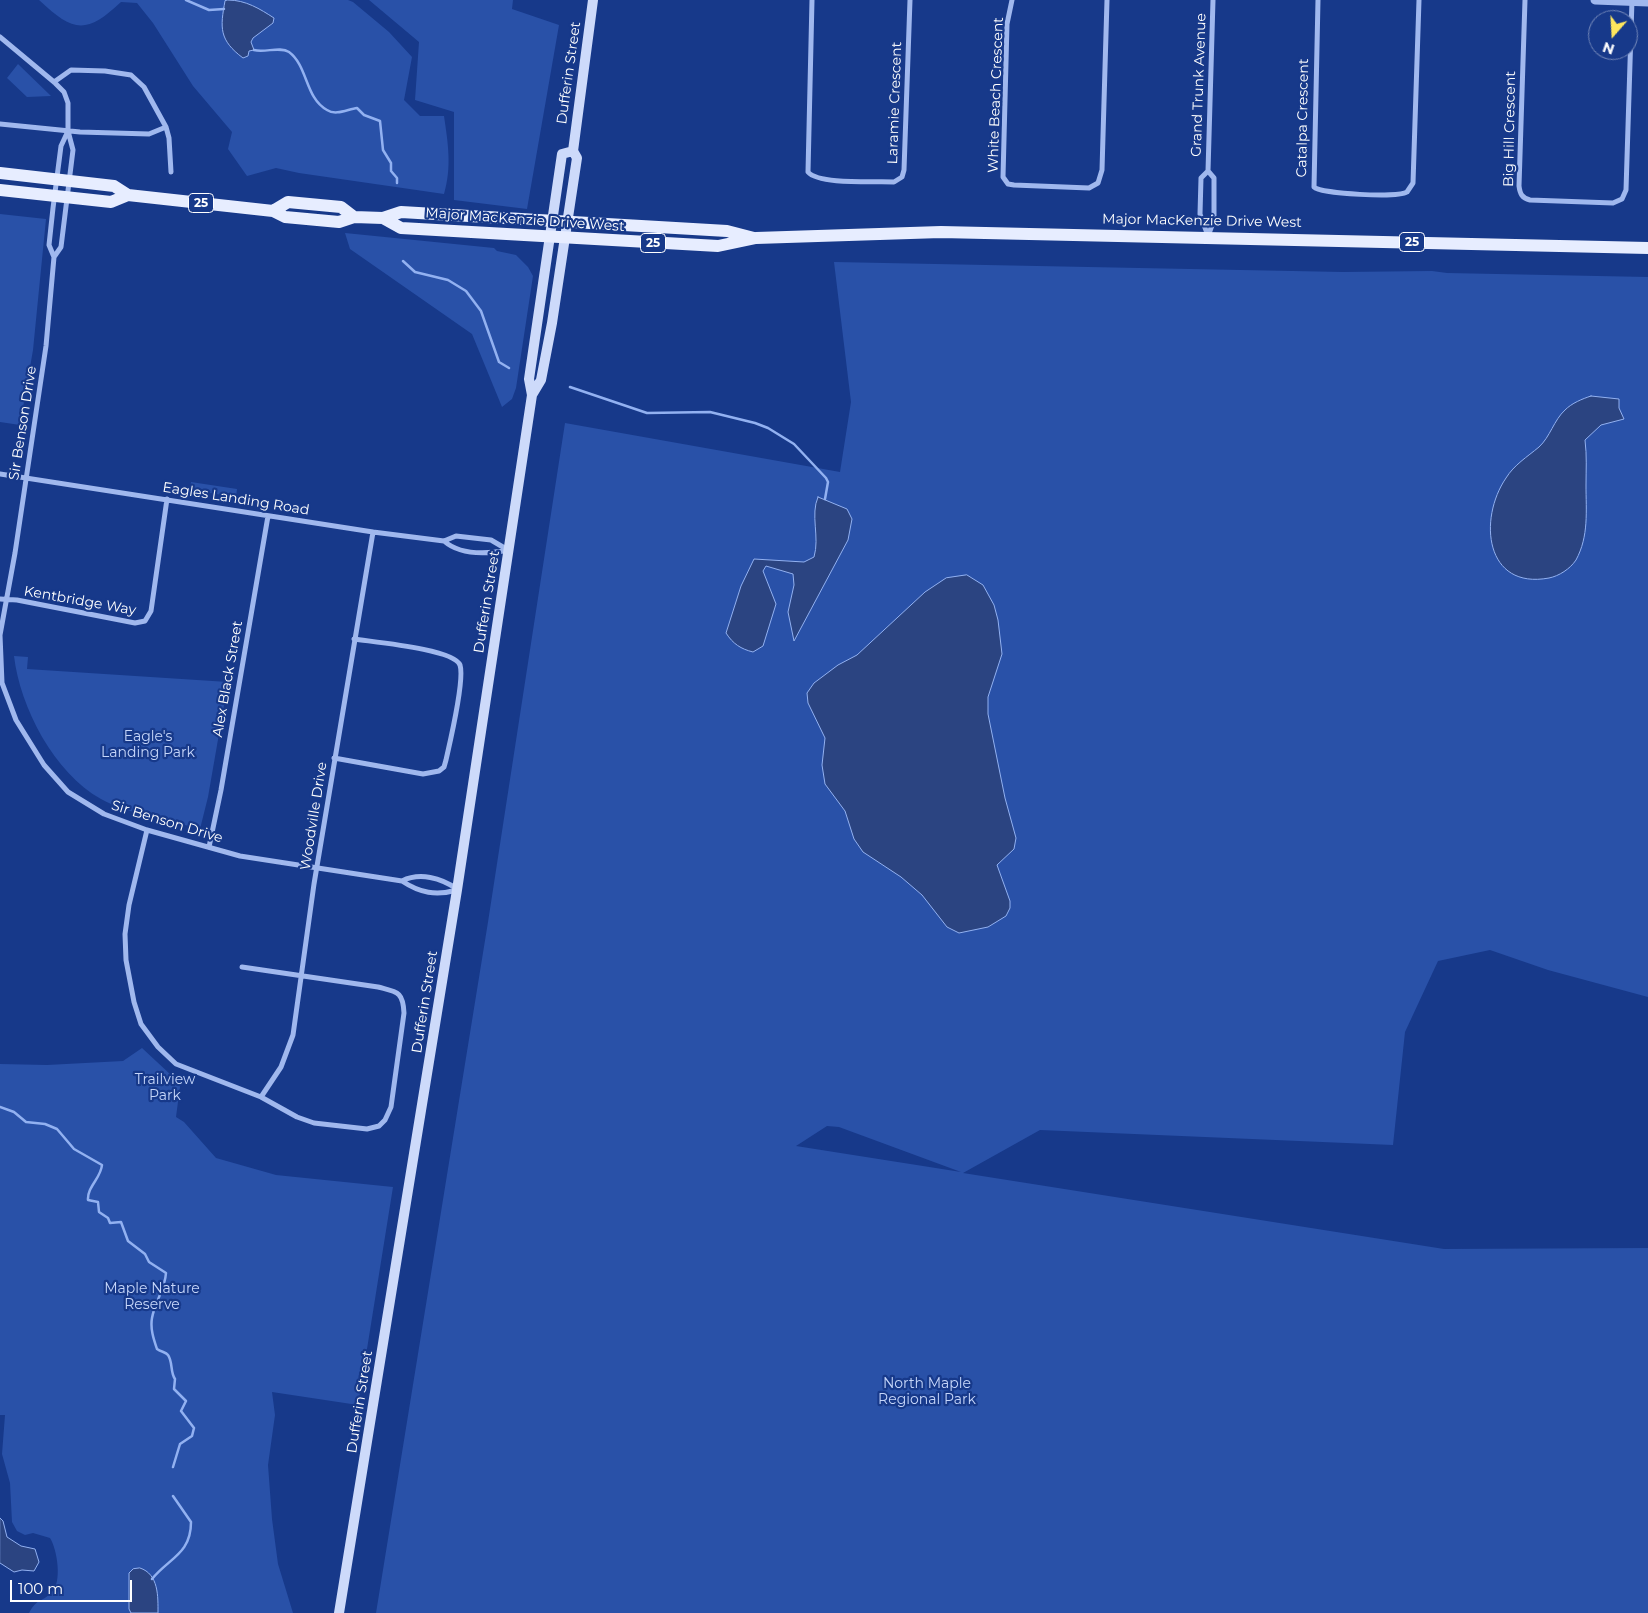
<!DOCTYPE html>
<style>
body{margin:0}
#map{position:relative;width:1648px;height:1613px;overflow:hidden;background:#17398a;font-family:Montserrat,sans-serif}
canvas{display:block}
.north{position:absolute;left:1588px;top:10px;width:50px;height:50px;box-sizing:border-box;background:#17398a;border:1px solid #7488b9;border-radius:50%;rotate:199deg;font-size:14px;font-weight:700;line-height:20px;text-align:center;color:#fff}
.north::after{content:'';display:block;margin:auto;width:18px;height:22px;background:#ffe75d;clip-path:polygon(50% 0,100% 100%,50% 72%,0 100%)}
.scale{position:absolute;left:10px;top:1580px;width:122px;height:22px;box-sizing:border-box;border:2px solid #fff;border-top:0;padding-left:6px;font-size:15px;line-height:18px;white-space:nowrap;color:#fff;-webkit-text-stroke:4px #17398a;paint-order:stroke}
</style>
<div id="map">
<canvas width="1648" height="1613"></canvas>
<div class="north">N</div>
<div class="scale">100 m</div>
</div>
<script>
const ctx = document.querySelector('canvas').getContext('2d');
ctx.lineJoin = 'round';
function fill(path, color) { ctx.fillStyle = color; ctx.fill(path, 'evenodd'); }
function strokePath(path, color, width, dash) { ctx.strokeStyle = color; ctx.lineWidth = width; ctx.lineCap = dash ? 'butt' : 'round'; ctx.setLineDash(dash || []); ctx.stroke(path); }
function label(font, color, halo, rows, align = 'center') {
  ctx.font = font + ' Montserrat,sans-serif'; ctx.lineWidth = 4.5; ctx.setLineDash([]); ctx.textBaseline = 'middle'; ctx.strokeStyle = halo; ctx.fillStyle = color; for (const [text, x, y, turn = 0] of rows) {
    ctx.save(); ctx.translate(x, y); ctx.rotate((+turn || 0) * Math.PI / 180); ctx.textAlign = isNaN(turn) ? turn : align; if (halo) ctx.strokeText(text, 0, 0); ctx.fillText(text, 0, 0); ctx.restore();
  }
}
fill(new Path2D(`
 M39,0H348L353,2L389,32L412,57L404,100L420,116H444C448,143 452,167 444,194L299,173L276,168L247,176L228,149L232,132L193,86L153,23L137,3L121,2C86,35 73,32 39,0Z
 M369,0H513L512,9L559,25L527,209L454,200V112L415,100L419,42Z
 M18,64L51,96L27,97L7,78Z
 M0,214L46,219L33,350L20,425L0,422Z
 M345,233L494,248L497,251L516,255L528,267L533,276L516,388L512,399L502,407L472,334L350,249Z
 M834,262L1343,272L1432,271L1447,273L1648,277V997L1548,970L1490,950L1438,961L1405,1032L1393,1145L1040,1130L963,1173L1444,1249L1648,1248V1613H376L488,922L565,423L840,472L851,402ZM827,1126L839,1127L961,1172L796,1146Z
 M191,482L237,489L236,497L190,490Z
 M14,656L28,657L27,669L228,682L208,797L200,829C169,820 128,814 101,799C54,773 20,707 14,656Z
 M142,1048L171,1075L181,1079L176,1117L184,1122L216,1158L276,1175L393,1187L358,1405L272,1392L275,1415L268,1465L272,1519L278,1564L293,1613H29C37,1598 41,1603 51,1593C63,1583 57,1549 50,1538L33,1533L25,1535L17,1531L12,1522L10,1483L2,1454L5,1415H0V1064L47,1065L123,1061Z`), '#2951a8');
const water = new Path2D(`
 M228,0C246,0 260,9 274,18L273,23L253,38L251,42L254,50L249,51L248,56L243,58C219,40 220,28 225,1Z
 M1591,396L1619,399V408L1624,419L1601,425L1585,440C1587,456 1586,470 1586,485C1586,511 1589,536 1576,560C1570,569 1559,576 1549,578C1485,590 1478,519 1506,478C1514,465 1527,457 1539,447C1550,437 1554,420 1565,410C1572,403 1582,399 1591,396Z
 M818,497L847,509L852,519L848,540L794,641L788,612L794,585L793,574L766,566L763,571L776,604L763,646L753,652C741,649 733,644 726,633L741,586L754,559L804,562L814,557C820,537 810,515 818,497Z
 M967,575L983,585L994,605L998,620L1002,654L988,697V714L1005,798L1016,838L1014,849L997,865L1010,901V908L1006,916L988,927L959,933L947,927L922,895L901,877L863,852L854,839L845,811L825,784L822,765L825,738L808,703L807,693L814,683L838,665L857,655L925,592L946,578Z
 M0,1518L3,1521L7,1537L21,1546L35,1549L39,1562L34,1571L22,1570L14,1572L0,1563Z
 M140,1568C159,1574 158,1597 158,1613H131L129,1609V1573L133,1569Z`);
fill(water, '#2b4481');
strokePath(water, '#92b1f1', 1);
strokePath(new Path2D(`
 M186,0L209,10L224,9
 M254,50C265,53 280,46 289,52C308,66 305,98 327,110C336,116 348,109 357,108L364,115L380,121L383,150L391,163V171L397,178V183
 M403,261L415,272L448,280L466,291L481,311L499,362L509,368
 M570,387L647,413L710,412L755,423L768,428L794,444L826,478L828,482L825,499
 M0,1107L14,1112L26,1122L45,1124L57,1129L74,1149L102,1165C101,1178 87,1187 88,1200L98,1202L99,1212L108,1218L110,1223L121,1222L128,1241L145,1254L149,1262L166,1273C165,1289 155,1302 152,1318C150,1329 154,1340 157,1349C161,1352 166,1352 168,1355C173,1362 170,1372 175,1379L174,1389L186,1401L181,1411L194,1428L192,1436L180,1444L173,1467
 M152,1579C169,1558 191,1554 191,1522L173,1496`), '#92b1f1', 2.5);
strokePath(new Path2D(`
 M812,0L808,172C819,185 875,181 894,182L902,177L904,170L910,0
 M1012,0L1007,24L1003,177L1008,184L1014,185L1089,188L1098,183L1102,170L1107,0
 M1318,0L1314,187C1321,194 1398,198 1407,192L1413,183L1419,0
 M1525,0L1519,186C1520,194 1522,198 1530,200L1613,203L1622,199L1626,190L1632,0
 M0,37L54,82L64,92L68,103V131L73,150L61,247L54,257
 M54,82L71,70L105,71L131,75L144,87L166,127L169,138L171,172
 M0,124L80,132L149,134L166,127
 M68,131L61,146L53,208L49,245L54,257L46,346L15,553L0,635L2,683L16,720L44,765L68,792L104,814L147,830L240,856L402,881C420,893 436,896 457,890
 M1208,171L1214,178V220L1208,236
 M1208,236L1200,214L1201,178L1208,171L1213,0
 M0,474L373,532L444,541L456,536L491,540L508,550
 M444,541C461,556 488,554 509,550
 M0,599L17,600L135,623L145,621L151,611L167,499
 M334,758L423,774L439,771L444,767L446,760C450,742 465,680 460,665C454,649 373,642 354,639
 M147,830L129,905L125,934L126,960L134,1002L141,1024L158,1047L176,1064L261,1097L297,1117L314,1123L367,1129L379,1126L385,1120L391,1107L404,1013C403,991 397,992 378,987L242,967
 M209,847L221,790L268,516
 M402,881C420,872 441,878 457,889
 M261,1097L281,1067L293,1035L314,884L373,532`), '#a0b8ee', 5);
strokePath(new Path2D(`
 M1595,0L1648,2`), '#a0b8ee', 9);
strokePath(new Path2D(`
 M532,395L541,380L552,323L577,158L573,151L593,0
 M339,1613L457,890L532,395L529,379L562,154L573,151`), '#cddafa', 10);
strokePath(new Path2D(`
 M0,173L114,186L128,195
 M0,190L111,202L128,195L273,211L285,217L339,222L354,217L383,218L401,212L727,231L754,238
 M273,211L288,202L341,207L354,217
 M383,218L401,228L718,246L756,238L941,232L1648,248`), '#e7edff', 12);
for (const [x, y, w] of [
 [201,203,25],
 [1412,242,25],
 [653,243,25]
]) { const box = new Path2D(); box.roundRect(x - w / 2, y - 9.5, w, 19, 4); ctx.fillStyle = '#17398a'; ctx.fill(box); strokePath(box, '#fff', 1); }
label('bold 12px', '#fff', null, [
 ["25",201,203],
 ["25",1412,242],
 ["25",653,243]
]);
label('14px', '#fff', '#17398a', [
 ["Dufferin Street",569,73,-82],
 ["Grand Trunk Avenue",1199,85,-88],
 ["White Beach Crescent",996,95,-88],
 ["Laramie Crescent",895,103,-88],
 ["Catalpa Crescent",1303,118,-89],
 ["Big Hill Crescent",1510,129,-89],
 ["Major MacKenzie Drive West",525,220,4],
 ["Major MacKenzie Drive West",1202,221,1],
 ["Sir Benson Drive",23,423,-81],
 ["Eagles Landing Road",236,499,9],
 ["Kentbridge Way",80,601,10],
 ["Dufferin Street",487,602,-81],
 ["Alex Black Street",228,679,-80],
 ["Woodville Drive",314,816,-81],
 ["Sir Benson Drive",167,822,17],
 ["Dufferin Street",425,1002,-81],
 ["Dufferin Street",360,1402,-81]
]);
label('14px', '#c6d6fa', '#17398a', [
 ["Eagle's",148,737],
 ["Landing Park",148,753],
 ["Trailview",165,1080],
 ["Park",165,1096],
 ["Maple Nature",152,1289],
 ["Reserve",152,1305],
 ["North Maple",927,1384],
 ["Regional Park",927,1400]
]);
</script>
